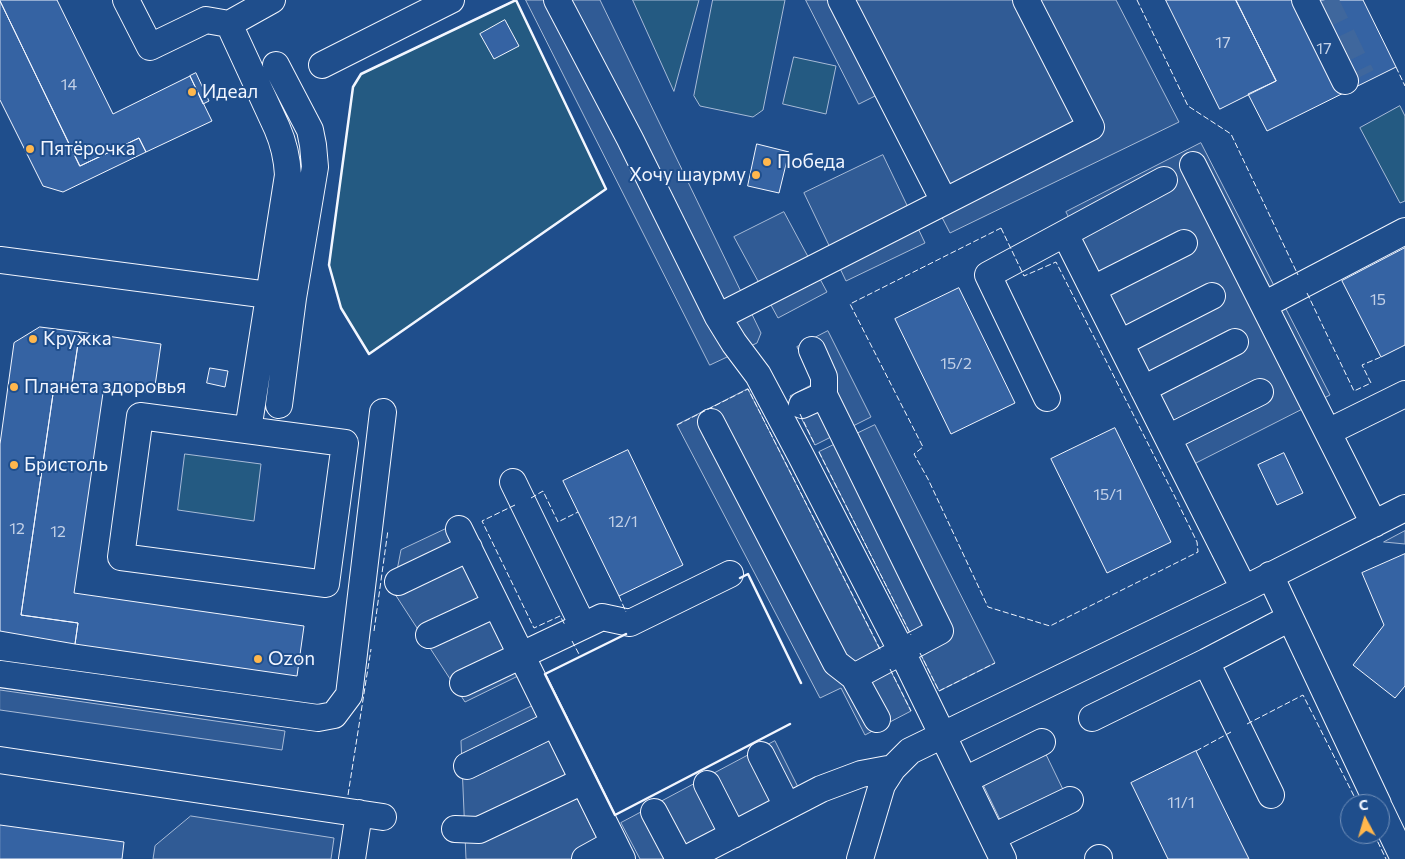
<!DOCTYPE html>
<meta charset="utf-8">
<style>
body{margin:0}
#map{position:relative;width:1405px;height:859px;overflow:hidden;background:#1f4e8c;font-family:Commissioner,sans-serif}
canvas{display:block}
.north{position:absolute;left:1340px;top:794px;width:50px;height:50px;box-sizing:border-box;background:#1f4e8c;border:1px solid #7391ba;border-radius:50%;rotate:354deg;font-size:14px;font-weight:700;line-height:20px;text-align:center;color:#f2f6ff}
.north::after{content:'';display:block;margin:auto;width:18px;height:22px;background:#ffb74d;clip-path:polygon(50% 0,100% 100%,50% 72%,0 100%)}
</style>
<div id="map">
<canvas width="1405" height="859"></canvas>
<div class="north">С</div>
</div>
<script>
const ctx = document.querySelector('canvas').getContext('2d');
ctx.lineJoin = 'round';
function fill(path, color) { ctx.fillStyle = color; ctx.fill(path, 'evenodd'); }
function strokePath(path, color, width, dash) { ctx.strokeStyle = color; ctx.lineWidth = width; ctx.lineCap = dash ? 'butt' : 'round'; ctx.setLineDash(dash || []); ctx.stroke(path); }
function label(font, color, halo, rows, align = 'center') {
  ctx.font = font + ' Commissioner,sans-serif'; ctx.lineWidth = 4; ctx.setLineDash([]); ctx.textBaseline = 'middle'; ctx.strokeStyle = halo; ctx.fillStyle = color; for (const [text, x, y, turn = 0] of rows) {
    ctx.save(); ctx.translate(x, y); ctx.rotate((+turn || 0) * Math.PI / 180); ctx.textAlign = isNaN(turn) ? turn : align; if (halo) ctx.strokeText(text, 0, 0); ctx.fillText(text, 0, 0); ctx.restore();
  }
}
const green = new Path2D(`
 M516,0L606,189L369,354L341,308L329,265L353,87L361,74Z
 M633,0H699L674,91Z
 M713,0H785L763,110L753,117L700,106L694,96Z
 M794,57L836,66L826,114L783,104Z
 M1400,106L1405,116V201L1400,203L1360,128Z
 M185,454L261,464L254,521L178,510Z`);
fill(green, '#245a82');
strokePath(green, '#a8bbd7', 1);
const parking = new Path2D(`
 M526,0H600L761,333L757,343L710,365Z
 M806,0H1116L1179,122L950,233L879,94L859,104Z
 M1201,143L1330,395L1194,464L1066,212Z
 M883,155L925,243L846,281L804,193Z
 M784,212L827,292L778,318L734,237Z
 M828,331L871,417L815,445L790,396L815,383L797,347Z
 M748,389L911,711L865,735L841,688L820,698L677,425Z
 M875,425L995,663L939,691L819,452Z
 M450,527L518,676L465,702L393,591L401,550Z
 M1405,531V544L1384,542Z
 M0,690L285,731L282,750L0,710Z
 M532,706L607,859H466L461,741Z
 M1038,738L1071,806L1008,836L975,768Z
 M775,741L799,789L666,859H640L621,823Z
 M191,816L334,838L331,859H153L155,846Z`);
fill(parking, '#305b95');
strokePath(parking, '#a8bbd7', 1);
const building = new Path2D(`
 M0,0H57L113,114L190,76L212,121L146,152L139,138L80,166Z
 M1166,0H1236L1276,81L1220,109Z
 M1236,0H1363L1396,67L1267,131L1248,94L1276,81Z
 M0,1L80,166L139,138L146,152L63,192L43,186L0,100Z
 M505,20L519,46L494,59L480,34Z
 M196,73L209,101L203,104L190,76Z
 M757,144L789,152L779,193L748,186Z
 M1405,248V345L1381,357L1342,281Z
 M959,288L1015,403L951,434L895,319Z
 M40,327L80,332L71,389L54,387L21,615L78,623L75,644L0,631V444L14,343Z
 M80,332L161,344L154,393L104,386L74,593L304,626L297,676L75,644L78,623L21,615L54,387L71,389Z
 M210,368L228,371L225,387L207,383Z
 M1115,428L1171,542L1107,573L1051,459Z
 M628,450L683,565L619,596L563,481Z
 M1284,453L1303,493L1277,505L1258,465Z
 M1405,554V686L1395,698L1353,665L1384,625L1362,573Z
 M1196,751L1240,841L1249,859H1168L1134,789L1131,783Z
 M0,825L124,842L122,859H0Z`);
fill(building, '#3563a3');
strokePath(building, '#f2f6ff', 1);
strokePath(new Path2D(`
 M1325,0L1362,76`), '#3f679d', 26, [26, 13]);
const minor = new Path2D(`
 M126,0L150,47L206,20L229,24L272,0
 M557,0L630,139L718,317L734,343L758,375L801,456L902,652L1003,859
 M841,0L944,201
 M1305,0L1345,81
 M229,24L277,128C284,144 287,157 288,175L248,430
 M276,65L310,130L313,145L315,167L293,298L279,405
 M322,65L451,0
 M1193,165L1374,524
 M1065,234L1244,589
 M0,260L284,297
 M1093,289L1184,243
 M1264,305L1405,231
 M718,317L1091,127L1026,0
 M1120,343L1212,296
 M812,350L824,377V395L940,631L854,677
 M1143,389L1235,342
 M1047,398L988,275L1164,180
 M802,405L824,395
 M140,416L345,443L326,584L121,557Z
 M711,422L836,663L854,677L877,719
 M1328,432L1405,394
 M1168,438L1260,392
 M513,482L583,626
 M459,529L622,859
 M1270,575L1378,804
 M398,582L469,548
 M429,635L496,604
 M1206,662L1271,795
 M0,674L318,718L334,715L349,695L383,412
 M463,683L602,617L630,623L730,574
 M1092,718L1206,662L1290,618
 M761,755L787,806
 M0,760L383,817
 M467,766L555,723
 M965,780L1042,742
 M707,784L733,835
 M1380,809L1404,859
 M654,812L679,859
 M455,829L479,830L583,781
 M993,837L1070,800
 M352,859L359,813
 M585,859L614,843
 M686,859L821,789L861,774L893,768
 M860,859L882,785L893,768L910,751L1244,589L1405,508
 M1098,859L1099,858`);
strokePath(minor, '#f2f6ff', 28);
strokePath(minor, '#1f4e8c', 26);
strokePath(new Path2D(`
 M1137,0L1188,106L1231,134L1298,275
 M1396,67L1405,86
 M1001,228L1024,276L1056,262L1174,495L1197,542L1198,552L1050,626L988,607L928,479L914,454L923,447L850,304Z
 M1307,293L1354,391L1371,383L1362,365L1381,357
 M800,414L815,445
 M677,425L748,389L881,651
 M819,452L911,635
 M531,498L543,491L558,522L578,512
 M515,505L482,521L534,628L560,616L565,625
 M619,596L626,612
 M374,631L388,530
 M572,641L580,656
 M920,653L939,691L995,663
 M890,669L911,711
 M1247,724L1303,695L1358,804
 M1196,751L1231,732
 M348,795L371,649
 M1374,834L1386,859`), '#f2f6ff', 1, [6, 2.5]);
strokePath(new Path2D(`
 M516,0L606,189L369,354L341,308L329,265L353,87L361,74Z
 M740,578L748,574L801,683
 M626,634L545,674L615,815L790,724`), '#f2f6ff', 2.5);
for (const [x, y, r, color] of [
 [192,92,5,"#ffb74d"],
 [30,149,5,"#ffb74d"],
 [767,162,5,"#ffb74d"],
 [756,175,5,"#ffb74d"],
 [33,339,5,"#ffb74d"],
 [14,387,5,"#ffb74d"],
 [14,465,5,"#ffb74d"],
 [258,659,5,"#ffb74d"]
]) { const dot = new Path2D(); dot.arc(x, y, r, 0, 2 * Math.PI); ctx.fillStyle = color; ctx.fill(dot); strokePath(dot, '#1f4e8c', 2); }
label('16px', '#c3d1e8', null, [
 ["17",1223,43],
 ["17",1324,49],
 ["14",69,85],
 ["15",1378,300],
 ["15/2",956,364],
 ["15/1",1108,495],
 ["12/1",623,522],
 ["12",17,529],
 ["12",58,532],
 ["11/1",1181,803]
]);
label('19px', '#f2f6ff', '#1f4e8c', [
 ["Идеал",202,92],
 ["Пятёрочка",40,149],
 ["Победа",777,162],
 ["Хочу шаурму",746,175,"right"],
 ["Кружка",43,339],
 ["Планета здоровья",24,387],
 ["Бристоль",24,465],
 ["Ozon",268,659]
], 'left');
</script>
